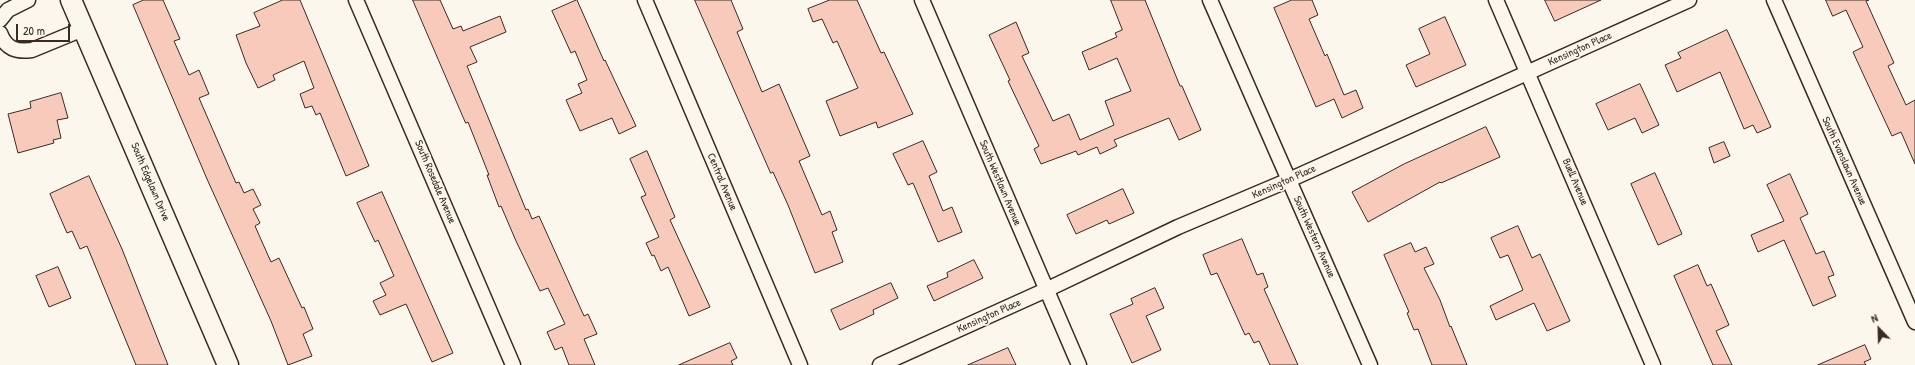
<!DOCTYPE html>
<style>
body{margin:0}
#map{position:relative;width:1915px;height:365px;overflow:hidden;background:#fbf7ec;font-family:"Patrick Hand",sans-serif}
canvas{display:block}
.north{position:absolute;left:1859px;top:309px;width:40px;height:40px;-webkit-text-stroke:3px #fbf7ec;paint-order:stroke;rotate:337deg;font-size:11px;font-weight:700;line-height:16px;text-align:center;color:#3b2a1e}
.north::after{content:'';display:block;margin:auto;width:14px;height:18px;background:#3b2a1e;clip-path:polygon(50% 0,100% 100%,50% 72%,0 100%)}
.scale{position:absolute;left:16px;top:24px;width:54px;height:18px;box-sizing:border-box;border:2px solid #3b2a1e;border-top:0;padding-left:5px;font-size:12px;line-height:14px;white-space:nowrap;color:#3b2a1e;-webkit-text-stroke:3px #fbf7ec;paint-order:stroke}
</style>
<div id="map">
<canvas width="1915" height="365"></canvas>
<div class="north">N</div>
<div class="scale">20 m</div>
</div>
<script>
const ctx = document.querySelector('canvas').getContext('2d');
ctx.lineJoin = 'round';
function fill(path, color) { ctx.fillStyle = color; ctx.fill(path, 'evenodd'); }
function strokePath(path, color, width, dash) { ctx.strokeStyle = color; ctx.lineWidth = width; ctx.lineCap = dash ? 'butt' : 'round'; ctx.setLineDash(dash || []); ctx.stroke(path); }
function label(font, color, halo, rows, align = 'center') {
  ctx.font = font + ' "Patrick Hand",sans-serif'; ctx.lineWidth = 3.5; ctx.setLineDash([]); ctx.textBaseline = 'middle'; ctx.strokeStyle = halo; ctx.fillStyle = color; for (const [text, x, y, turn = 0] of rows) {
    ctx.save(); ctx.translate(x, y); ctx.rotate((+turn || 0) * Math.PI / 180); ctx.textAlign = isNaN(turn) ? turn : align; if (halo) ctx.strokeText(text, 0, 0); ctx.fillText(text, 0, 0); ctx.restore();
  }
}
const building = new Path2D(`
 M144,0H163L180,39L174,41L189,75L199,70L209,94L199,98L236,183L239,182L244,193L253,189L261,205L253,209L260,223L255,226L271,262L279,258L302,308L304,307L313,329L303,334L312,356L288,365L271,321L207,179L133,5Z
 M283,0H300L369,166L346,176L320,113L316,115L312,106L305,108L300,94L314,88L304,61L273,75L275,80L258,88L246,63L236,35L260,26L254,13Z
 M413,0H440L453,29L461,26L463,31L500,16L506,32L470,47L477,62L467,66L526,210L528,209L532,219L539,216L584,316L588,314L597,334L584,339L595,365H569L562,347L555,350L547,332L565,324L548,288L540,291L516,241L501,206L499,207L487,175H489L468,122L466,123Z
 M577,0L604,61L605,60L636,126L619,134L612,118L580,131L566,100L582,93L578,84L587,80L575,51L571,53L552,11Z
 M695,0H731L743,29L737,32L762,92L779,84L810,156L799,161L822,215L830,211L837,230L832,232L843,262L815,273L788,205L773,172L771,173Z
 M830,0H857L881,53L884,52L913,114L878,128L876,122L840,136L826,101L858,88L837,41L833,43L822,19L813,22L808,9Z
 M1111,0H1145L1180,86H1182L1201,130L1179,140L1169,118L1114,140L1117,146L1100,154L1097,147L1078,155L1076,151L1041,164L1034,149L1039,146L1008,81L1010,80L989,35L1016,22L1029,53L1022,56L1053,121L1069,114L1080,140L1114,125L1105,101L1131,91L1117,58L1089,70L1082,52L1117,37L1115,33L1122,30Z
 M1292,0H1312L1318,15L1309,19L1325,56L1327,54L1344,95L1356,90L1363,108L1342,118L1334,99L1316,107L1274,8Z
 M1545,0H1601L1555,21Z
 M1826,0H1869L1866,1L1894,63L1888,66L1906,105L1915,100V164L1901,132L1892,136L1864,76L1853,52L1863,47L1846,10L1833,16Z
 M1445,17L1466,65L1416,87L1406,65L1430,54L1419,29Z
 M1727,30L1771,127L1757,133L1753,125L1744,129L1720,72L1677,92L1665,65L1681,58L1678,53Z
 M1640,84L1659,125L1642,133L1635,118L1608,130L1596,104Z
 M61,93L68,118L57,120L61,138L53,140L54,143L18,153L8,114L31,108L30,102Z
 M1486,127L1500,157L1441,183L1440,182L1368,222L1352,192L1404,164Z
 M923,141L937,172L929,176L943,211L952,207L962,232L938,242L913,183L908,185L893,154Z
 M1724,142L1730,156L1714,163L1709,148Z
 M647,151L675,217L670,220L710,307L689,316L668,267L661,271L654,255L652,256L646,243L659,237L641,197L646,195L630,159Z
 M1655,173L1682,234L1658,245L1631,184Z
 M1790,174L1808,214L1800,218L1816,254L1824,251L1834,275L1828,277L1836,296L1813,306L1784,240L1758,252L1751,235L1784,221L1767,185Z
 M89,176L122,249L168,365H136L87,246L80,249L72,231L67,233L50,194Z
 M1123,189L1134,213L1109,224L1107,220L1076,234L1067,215Z
 M382,192L453,353L432,362L406,304L380,315L373,301L386,295L380,283L394,276L378,240L375,242L357,203Z
 M1518,226L1532,258L1540,254L1570,321L1547,331L1534,303L1496,320L1490,306L1523,290L1508,255L1500,258L1491,238Z
 M1242,239L1257,275L1263,273L1268,287L1264,289L1298,365H1270L1259,341L1254,343L1249,333L1245,335L1217,273L1211,275L1203,255Z
 M1411,243L1415,252L1426,247L1434,264L1424,268L1440,300L1450,327L1451,326L1467,365H1432L1418,329L1414,330L1407,313L1409,312L1384,255Z
 M974,260L983,278L934,301L927,286L948,277L947,273Z
 M1698,265L1707,286L1711,284L1729,325L1716,331L1732,365H1713L1674,276Z
 M58,267L71,298L49,307L36,276Z
 M891,283L898,298L873,310L874,314L840,330L831,310Z
 M1155,288L1164,308L1146,316L1161,350L1132,363L1110,314L1133,304L1131,299Z
 M730,343L737,358L731,361L733,365H679Z
 M1865,345L1871,359L1864,362L1866,365H1818Z
 M1008,348L1016,365H968Z`);
fill(building, '#f8cabc');
strokePath(building, '#3b2a1e', 1);
const street = new Path2D(`
 M356,0L513,365
 M645,0L800,365
 M922,0L1079,365
 M1210,0L1370,365
 M1496,0L1653,365
 M1774,0L1915,322
 M0,20L8,10L28,0
 M0,33C6,49 16,52 32,50L83,29
 M880,365L1046,290L1178,227L1289,180L1689,0`);
const secondary = new Path2D(`
 M71,0L228,365`);
strokePath(street, '#3b2a1e', 17);
strokePath(secondary, '#3b2a1e', 23);
strokePath(street, '#fbf7ec', 14);
strokePath(secondary, '#fbf7ec', 20);
label('11px', '#3b2a1e', '#fbf7ec', [
 ["Kensington Place",1580,49,-24],
 ["South Evanslawn Avenue",1844,161,66],
 ["South Edgelawn Drive",150,182,67],
 ["South Rosedale Avenue",435,182,67],
 ["Central Avenue",722,182,67],
 ["Kensington Place",1284,182,-24],
 ["Buell Avenue",1575,182,67],
 ["South Westlawn Avenue",1000,183,67],
 ["South Western Avenue",1314,237,66],
 ["Kensington Place",989,316,-24]
]);
</script>
